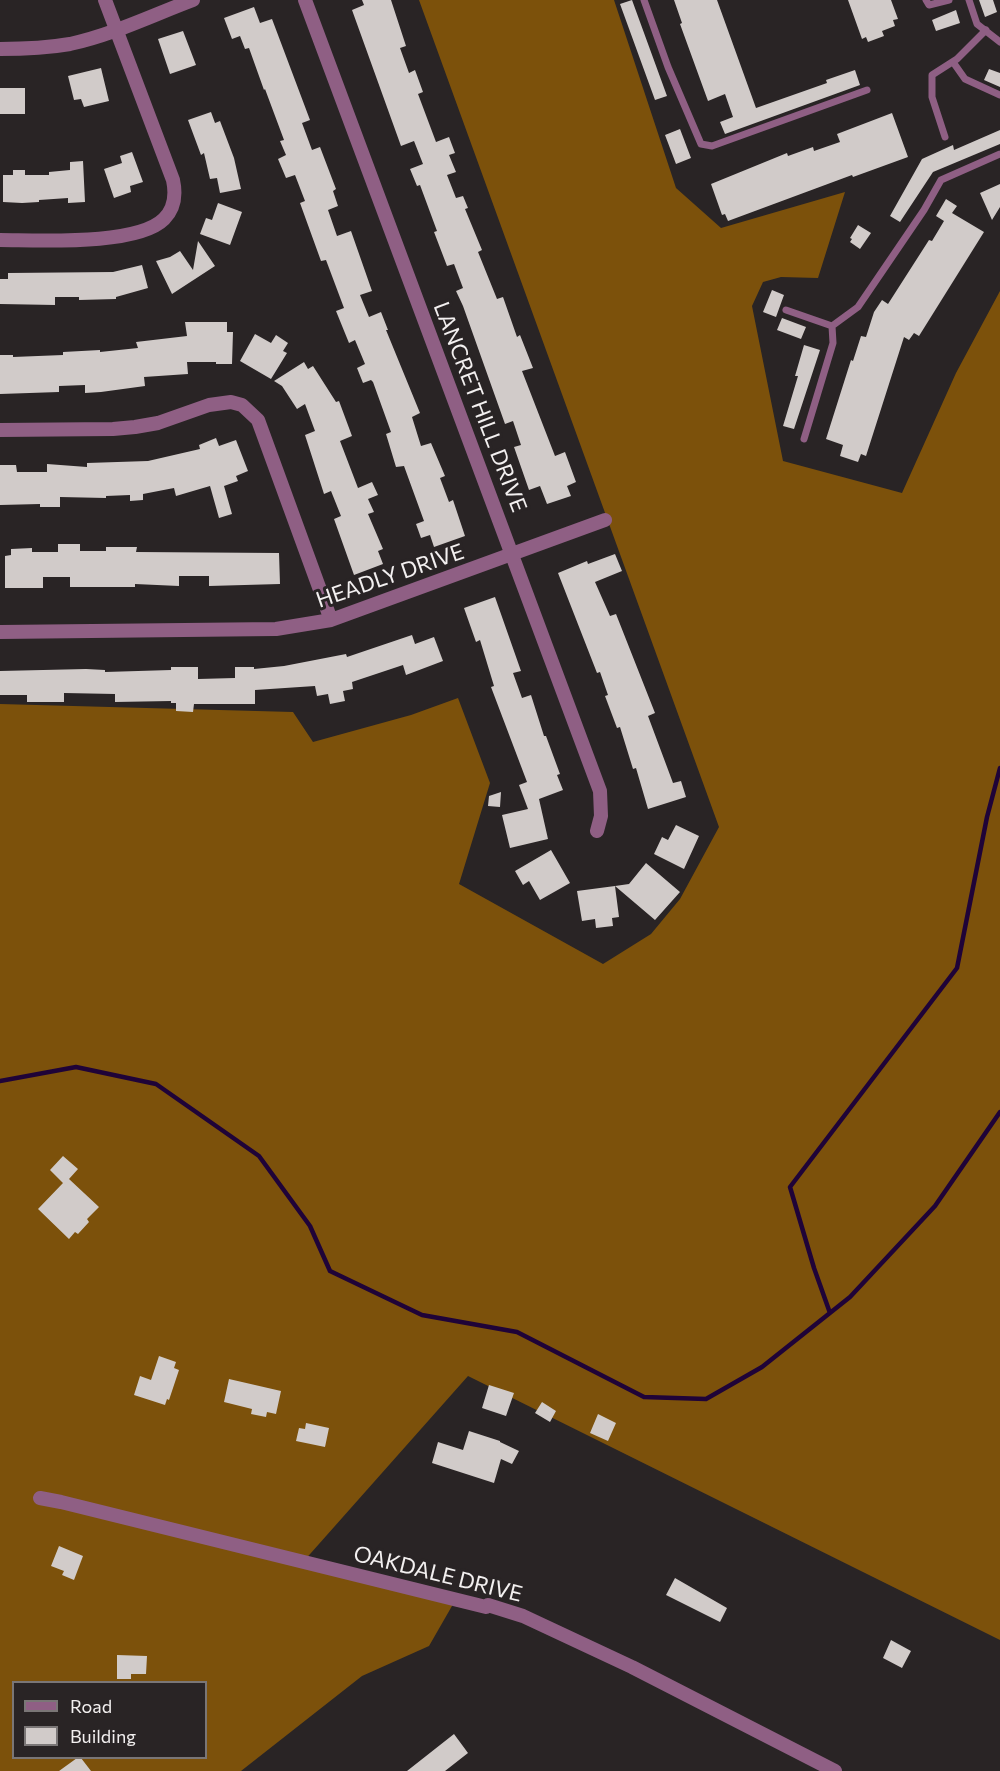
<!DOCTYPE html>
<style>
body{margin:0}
#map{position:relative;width:1000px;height:1771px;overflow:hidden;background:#292425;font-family:Commissioner,sans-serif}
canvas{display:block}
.legend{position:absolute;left:12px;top:1681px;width:195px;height:78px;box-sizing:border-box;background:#292425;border:2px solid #7a7676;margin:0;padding:8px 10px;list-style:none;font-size:18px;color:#f3f0f0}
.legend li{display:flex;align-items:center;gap:12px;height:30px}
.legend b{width:30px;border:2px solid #7a7676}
</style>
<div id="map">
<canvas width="1000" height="1771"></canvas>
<ul class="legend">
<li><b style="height:8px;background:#8f5f84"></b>Road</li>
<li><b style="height:16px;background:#d1cbc9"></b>Building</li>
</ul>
</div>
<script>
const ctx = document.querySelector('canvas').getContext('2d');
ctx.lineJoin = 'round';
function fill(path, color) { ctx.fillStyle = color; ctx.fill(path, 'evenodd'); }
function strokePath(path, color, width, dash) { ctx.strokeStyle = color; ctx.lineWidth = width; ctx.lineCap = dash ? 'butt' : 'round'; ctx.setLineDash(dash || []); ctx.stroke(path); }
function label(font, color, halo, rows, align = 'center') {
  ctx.font = font + ' Commissioner,sans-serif'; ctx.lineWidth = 6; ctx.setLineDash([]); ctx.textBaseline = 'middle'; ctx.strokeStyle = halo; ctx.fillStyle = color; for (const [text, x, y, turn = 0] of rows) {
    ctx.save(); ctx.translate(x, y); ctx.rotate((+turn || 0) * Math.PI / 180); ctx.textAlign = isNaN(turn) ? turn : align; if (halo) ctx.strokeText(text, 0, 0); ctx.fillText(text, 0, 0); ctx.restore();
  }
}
fill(new Path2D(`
 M419,0H614L676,188L721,228L845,192L818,278L781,277L763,282L752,306L783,461L902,493L956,373L1000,291V1640L468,1376L303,1562L456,1599L429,1646L362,1676L241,1771H0V704L293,712L313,742L411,715L458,698L490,783L459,884L603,964L651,934L680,899L719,827ZM14,1682H206V1758H14Z`), '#7c510b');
strokePath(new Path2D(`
 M0,1081L76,1067L156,1084L259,1156L310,1226L330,1271L422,1315L517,1332L644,1397L706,1399L762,1367L850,1297L935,1206L1000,1112
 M830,1313L814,1268L790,1187L957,968L987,817L1000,768`), '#1f0338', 4.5);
fill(new Path2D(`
 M362,0H391L406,46L400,48L409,73L415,70L423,92L418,94L436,142L449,137L455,153L449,155L456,172L447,175L456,198L463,196L468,208L465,209L482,250L478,252L497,299L503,297L517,337L520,335L533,368L522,371L555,456L565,452L576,482L567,486L571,496L547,504L540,486L529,490L514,447L521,445L513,421L505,424L463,306L456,291L463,288L454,264L447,266L434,232L437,231L420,185L417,186L410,169L423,164L414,141L401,146L352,10L364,5Z
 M632,0L667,96L655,100L620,4Z
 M674,0H717L756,108L827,83L826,80L855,70L860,85L725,134L720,122L733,117L725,94L708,101L680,24L682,23Z
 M848,0H891L898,19L893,20L895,26L882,31L884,36L868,42L866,37L862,39Z
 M979,0H993L997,12L985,17Z
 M254,7L260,23L272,19L310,120L302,123L312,150L320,147L336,189L333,191L338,206L328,210L337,236L351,231L372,291L360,295L369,317L381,312L388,330H386L420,413L412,417L421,446L431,443L445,476L440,478L449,502L453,500L465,536L434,547L430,535L421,538L416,524L424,521L404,466L396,467L386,434L391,432L373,382L371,380L363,383L357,368L365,364L355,340L349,343L336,311L344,308L326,260L321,261L300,203L305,201L295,175L286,178L278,159L286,155L280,141L284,140L265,89L264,90L249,48L245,49L240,36L232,39L224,18Z
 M956,10L960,23L936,31L932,20Z
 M183,31L196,65L170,74L158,39Z
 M101,68L109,101L84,107L81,99L74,100L68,76Z
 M989,69L1000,73V87L984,80Z
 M0,88H25V114H0Z
 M211,112L215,123L220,121L234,158L241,189L220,193L217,178L210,179L204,153L201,155L188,120Z
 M892,113L908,157L853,177L852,175L728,221L725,214L722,215L711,184L787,153L788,156L813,147L814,151L840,142L837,134Z
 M680,129L691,158L676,164L665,135Z
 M1000,130V144L933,172L900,222L890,216L922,159L953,145L954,150Z
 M132,152L143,182L130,186L131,192L114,198L104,169L122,163L120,156Z
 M83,161L85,202L68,203V198L39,200V202L22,203L3,202V175H13V170H25V175H49V172L70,170V162Z
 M1000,184V207L992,220L980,193Z
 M946,199L957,206L952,213L984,232L919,336L914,333L909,340L904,337L866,456L861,454L858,462L840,456L843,445L826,439L851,360L853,361L861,336L866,337L874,312L882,300L888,304L929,240L932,241L944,221L936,216Z
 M218,203L242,212L230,245L200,234L206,218L212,220Z
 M858,225L871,233L860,249L850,242L852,239L850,238Z
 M198,241L215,266L172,294L156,261L170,257L180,251L193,270Z
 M142,265L148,288L116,297V299L79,300V297H55V305L0,304V279H8V273L113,272Z
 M772,290L784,295L776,317L763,312Z
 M782,318L806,327L801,339L777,330Z
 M185,322H227V332H233L232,364H216V362H187L188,374L144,377L145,386L101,392L85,393V385L59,386V392L0,394V355H13V357L63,355V352L100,350V352L138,348L136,342L187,336Z
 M255,334L271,343L276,335L288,343L283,351L287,353L271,379L240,361Z
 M804,345L820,350L794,429L783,426L798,376H795Z
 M304,362L308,369L313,366L336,402L339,401L352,436L340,441L358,488L372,482L378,495L368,499L374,512L368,514L383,549L378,551L383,564L354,575L334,519L341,516L331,491L324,494L305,435L315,431L305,404L297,409L282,386L274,381Z
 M216,438L219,446L236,440L248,471L236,476L238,481L224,486L232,514L219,518L210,486L176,496L174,488L143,494V500L130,501V495L106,496V498L60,497V507H40V504L0,505V465H16L17,472H47V464L87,467V463L148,461L200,449L199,445Z
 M58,544H80V551H106V547H137L136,552L279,553L280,584L209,586V576H179V586L135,584V587H70V577H43V588H5V556L11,555V549L32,548V552H58Z
 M615,554L622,571L595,582L610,616L616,614L655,713L648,716L673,783L681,781L686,797L648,809L636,768L633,769L620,727L617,728L605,696L608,695L600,672L597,673L558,573L587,561L588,564Z
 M495,597L521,671L513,673L522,698L531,695L544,736H546L560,774L557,775L563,790L539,799L548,839L510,848L502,815L528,809L519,785L527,782L491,687L494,686L480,640L476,642L464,608Z
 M412,635L415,644L434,637L443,661L406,675L403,665L352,682L353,689L343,691L345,701L330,704L328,694L317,696L315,686L255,690V704H194L193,712L176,711V703H171V701L115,702V694L64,693V702H27V695H0V671L86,669L105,670V672L171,670V667H198V679L235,678V667H254V669L284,666L346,654L347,657Z
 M501,792L500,807L488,806L489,796Z
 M676,825L699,836L684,869L654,854L662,837L668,840Z
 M551,850L570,883L540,900L529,881L523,885L515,871Z
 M646,863L680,892L655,920L615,886L629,884Z
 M615,886L619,917L612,918L613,926L596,928L595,919L582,921L577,891Z
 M63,1156L78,1169L69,1179L99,1207L87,1219L89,1222L78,1234L75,1232L69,1239L38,1209L63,1183L50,1170Z
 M159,1356L176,1362L174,1368L179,1370L169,1400L167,1399L165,1405L134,1395L140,1376L151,1380Z
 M229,1379L281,1391L276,1414L267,1412L266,1417L251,1414L252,1409L224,1402Z
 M489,1385L514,1393L506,1416L482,1408Z
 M542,1402L556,1411L550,1422L535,1413Z
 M598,1414L616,1423L608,1441L590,1433Z
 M306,1423L329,1428L325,1447L296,1441L299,1428L305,1429Z
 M469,1431L500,1441V1442L519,1451L512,1464L501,1459L494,1483L432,1463L438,1442L463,1450Z
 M59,1546L83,1556L74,1580L62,1575L64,1571L51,1566Z
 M675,1578L727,1608L720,1622L666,1595Z
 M891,1640L911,1651L902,1668L883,1658Z
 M117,1655L147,1656L146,1674H131V1679H117Z
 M454,1734L468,1753L445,1771H407Z
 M77,1758H81L91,1771H59Z`), '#d1cbc9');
strokePath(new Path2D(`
 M644,0L668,67L701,144L712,146L867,90
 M926,0L929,5L949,0
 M969,0L977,24L1000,42
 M953,62L965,79L1000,95
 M945,137L932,97V75L957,59L986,30
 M786,310L832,326L858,307L924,210L941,180L1000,154
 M804,439L833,343L832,326`), '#8f5f84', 7);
strokePath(new Path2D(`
 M305,0L600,791L601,816L597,831
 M0,49C23,49 47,48 70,44C112,35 153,15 193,0
 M0,240C38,240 137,246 164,219C175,208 176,194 173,180L105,0
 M0,430L113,429L135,427L158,423L209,405L231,402L242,405L258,420L331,620
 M0,632L276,629L331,620L605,520
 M40,1498L61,1502L486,1607L488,1605L523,1616L632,1667L835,1771`), '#8f5f84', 14);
label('22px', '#f3f0f0', '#292425', [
 ["LANCRET HILL DRIVE",480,407,69],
 ["HEADLY DRIVE",390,576,-19],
 ["OAKDALE DRIVE",438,1574,14]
]);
</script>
